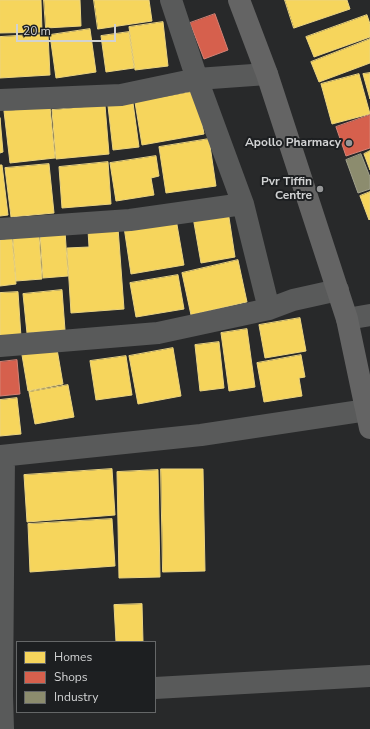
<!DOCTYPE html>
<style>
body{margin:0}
#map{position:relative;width:370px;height:729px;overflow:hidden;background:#28292a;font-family:"Nunito Sans",sans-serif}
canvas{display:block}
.legend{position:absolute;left:16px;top:641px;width:140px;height:72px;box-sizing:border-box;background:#1d1f21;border:1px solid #656768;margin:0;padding:5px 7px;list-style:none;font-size:12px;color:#d1d2d3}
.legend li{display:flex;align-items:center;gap:8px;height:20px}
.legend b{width:20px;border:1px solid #656768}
.scale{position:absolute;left:16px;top:24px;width:100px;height:18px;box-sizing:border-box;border:2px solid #d1d2d3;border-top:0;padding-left:5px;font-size:12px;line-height:14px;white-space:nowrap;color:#d1d2d3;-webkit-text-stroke:3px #1d1f21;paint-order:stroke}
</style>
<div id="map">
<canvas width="370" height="729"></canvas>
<ul class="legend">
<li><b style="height:11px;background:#f6d55c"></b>Homes</li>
<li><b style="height:11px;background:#d6604d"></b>Shops</li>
<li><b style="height:11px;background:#8c8c6e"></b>Industry</li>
</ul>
<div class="scale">20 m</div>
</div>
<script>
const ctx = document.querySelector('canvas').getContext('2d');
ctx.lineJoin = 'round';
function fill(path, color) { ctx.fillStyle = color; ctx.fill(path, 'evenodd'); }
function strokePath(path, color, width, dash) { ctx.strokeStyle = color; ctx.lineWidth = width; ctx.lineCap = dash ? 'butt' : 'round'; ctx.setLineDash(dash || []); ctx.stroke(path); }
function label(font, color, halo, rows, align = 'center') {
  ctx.font = font + ' "Nunito Sans",sans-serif'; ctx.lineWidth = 4; ctx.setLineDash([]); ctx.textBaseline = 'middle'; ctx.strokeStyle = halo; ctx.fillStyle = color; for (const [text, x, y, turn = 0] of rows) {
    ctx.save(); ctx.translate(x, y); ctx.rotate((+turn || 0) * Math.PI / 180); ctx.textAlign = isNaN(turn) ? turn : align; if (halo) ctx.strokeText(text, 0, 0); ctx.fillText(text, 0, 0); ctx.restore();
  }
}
const homes = new Path2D(`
 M0,0H41L42,32L0,33Z
 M44,0H80L81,26L46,28Z
 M94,0H149L152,21L98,29Z
 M285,0H347L350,9L294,28Z
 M367,15L370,24V37L314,57L306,37Z
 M163,22L168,66L135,70L129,27Z
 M90,29L96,72L56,78L50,35Z
 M129,32L134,68L106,72L101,36Z
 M48,34L50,75L0,78V37Z
 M370,39V63L319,82L311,62Z
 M370,73V99L363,74Z
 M359,74L370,114L332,124L321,84Z
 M196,91L204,134L142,145L135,102Z
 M133,103L139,147L113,150L108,106Z
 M105,105L109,154L56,159L52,110Z
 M50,107L55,158L10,163L4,111Z
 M0,118L3,152L0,153Z
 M209,139L216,186L166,193L159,147Z
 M370,151V170L364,154Z
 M156,156L159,176L151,178L154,195L116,201L110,163Z
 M108,162L111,204L62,208L59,167Z
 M49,164L54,213L11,217L5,168Z
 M0,165H2L8,215L0,216Z
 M370,192V219L369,220L360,196Z
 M228,211L235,257L201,263L193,217Z
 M176,219L184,265L131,274L124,227Z
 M118,228L124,309L71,313L67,248L89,247L88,230Z
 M65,231L68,276L43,278L40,233Z
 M39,236L42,279L16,281L13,238Z
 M12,238L16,284L0,286V240Z
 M238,260L247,302L191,315L182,273Z
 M178,275L184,309L136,317L130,283Z
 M62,290L65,330L27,333L23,294Z
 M18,292L21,337L0,339V293Z
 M300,318L306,351L265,358L259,325Z
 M247,329L255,387L229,391L221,333Z
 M219,342L224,388L200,391L195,345Z
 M173,348L181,396L138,404L129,356Z
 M57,349L63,384L28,391L22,355Z
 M301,355L305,377L299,378L302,396L264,402L257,363Z
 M126,356L132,395L96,400L90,361Z
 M68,385L74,417L35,424L29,392Z
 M17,398L21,434L0,436V400Z
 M112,469L115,515L27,522L24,475Z
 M161,469H203L205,571L163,572Z
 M158,470L160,577L119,578L117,472Z
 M112,519L115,566L30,572L28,524Z
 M142,604L143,642H116L114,605Z`);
fill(homes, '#f6d55c');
strokePath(homes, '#ebd480', 1);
const shops = new Path2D(`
 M215,14L228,50L204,59L190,23Z
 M370,115V148L346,156L336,127Z
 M17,360L20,394L0,396V362Z`);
fill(shops, '#d6604d');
strokePath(shops, '#d48275', 1);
const industry = new Path2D(`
 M361,154L370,177V189L358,193L346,160Z`);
fill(industry, '#8c8c6e');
strokePath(industry, '#a1a18c', 1);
strokePath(new Path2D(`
 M171,0L197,79L243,204L269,309
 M0,100L121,95L197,79L267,74
 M0,229L130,220L243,204
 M347,319L370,315
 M0,346L158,333L269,309L293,300L338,290
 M0,456L201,435L367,410
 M155,688L370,676
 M3,729L2,696L4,456`), '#595a5a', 22);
strokePath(new Path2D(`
 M239,0L267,74L347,319L370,428`), '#646464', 22);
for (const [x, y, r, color] of [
 [349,143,4,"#969798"],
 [320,189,4,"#969798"]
]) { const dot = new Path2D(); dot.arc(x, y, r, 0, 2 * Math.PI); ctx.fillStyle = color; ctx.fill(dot); strokePath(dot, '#1d1f21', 1.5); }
label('bold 12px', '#d1d2d3', '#1d1f21', [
 ["Apollo Pharmacy",341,143],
 ["Pvr Tiffin",312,182],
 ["Centre",312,196]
], 'right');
</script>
